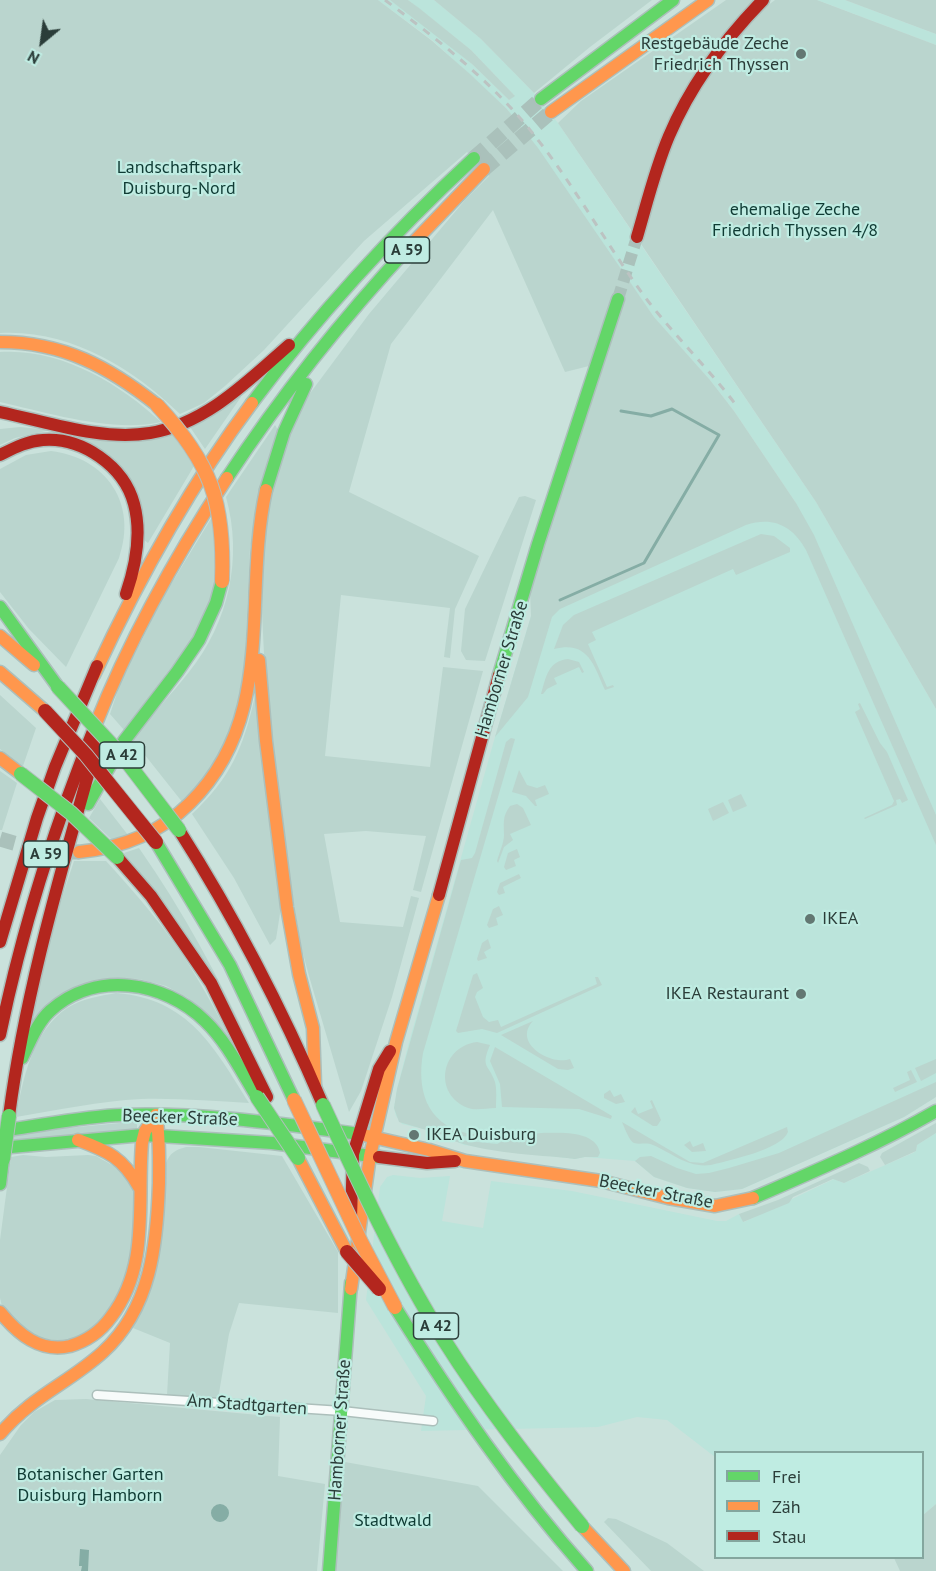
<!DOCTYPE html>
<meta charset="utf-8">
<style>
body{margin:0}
#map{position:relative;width:936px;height:1571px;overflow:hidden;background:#cae2dc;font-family:"PT Sans",sans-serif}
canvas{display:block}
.legend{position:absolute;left:714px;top:1451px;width:210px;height:108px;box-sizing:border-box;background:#bfece2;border:2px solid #84a69e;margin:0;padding:8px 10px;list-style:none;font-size:18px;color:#2b3d39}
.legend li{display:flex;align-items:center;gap:12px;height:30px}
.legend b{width:30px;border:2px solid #84a69e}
.north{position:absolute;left:12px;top:12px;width:60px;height:60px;-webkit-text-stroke:4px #bfece2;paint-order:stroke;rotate:209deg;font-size:16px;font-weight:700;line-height:24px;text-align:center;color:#2b3d39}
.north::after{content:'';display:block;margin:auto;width:21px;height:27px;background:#2b3d39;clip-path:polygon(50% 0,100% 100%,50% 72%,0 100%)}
</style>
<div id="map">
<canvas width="936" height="1571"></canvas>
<ul class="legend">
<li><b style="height:8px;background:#63d668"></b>Frei</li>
<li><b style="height:8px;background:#ff974d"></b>Zäh</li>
<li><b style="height:8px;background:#b3261e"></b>Stau</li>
</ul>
<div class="north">N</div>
</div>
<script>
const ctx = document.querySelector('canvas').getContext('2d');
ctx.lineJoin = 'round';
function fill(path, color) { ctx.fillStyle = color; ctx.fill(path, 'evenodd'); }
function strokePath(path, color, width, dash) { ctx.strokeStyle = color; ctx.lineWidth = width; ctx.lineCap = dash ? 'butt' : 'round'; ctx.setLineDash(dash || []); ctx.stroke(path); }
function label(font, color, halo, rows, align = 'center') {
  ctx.font = font + ' "PT Sans",sans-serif'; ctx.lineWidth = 4.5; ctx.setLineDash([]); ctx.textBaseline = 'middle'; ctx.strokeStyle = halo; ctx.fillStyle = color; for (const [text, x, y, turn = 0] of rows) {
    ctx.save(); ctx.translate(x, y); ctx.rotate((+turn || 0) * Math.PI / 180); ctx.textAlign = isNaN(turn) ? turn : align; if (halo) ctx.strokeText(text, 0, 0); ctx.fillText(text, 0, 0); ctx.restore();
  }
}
fill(new Path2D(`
 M378,0H390L435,33L472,64L509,100L514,95L471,50L408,0H434L481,39L534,93L558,123L816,502L936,709V1097L904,1117L742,1189L715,1192L687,1188L654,1177L635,1161L585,1157L575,1159L464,1145L432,1131L402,1124L396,1116L394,1108L397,1089L408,1046L495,737L531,616L796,503L734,411L710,380L654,317L507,109L432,40Z
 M817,0H845L936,34V45Z
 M936,1133V1504L923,1515L922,1452H716L715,1457L667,1420L637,1417L598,1427L421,1431L426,1396L366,1300L380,1187L387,1177L393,1175L420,1178L450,1176L442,1221L483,1228L491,1181L572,1191L717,1221H726L739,1214L744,1222L834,1179L844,1183L913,1153L916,1151L917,1145Z`), '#bbe4db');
fill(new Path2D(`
 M0,0H378L431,40L470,74L507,109L538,148L654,317L710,380L734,411L796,503L814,535L936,815V845L806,550C793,526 773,516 746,525L560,609L552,617L528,697L495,737L531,616L530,592L577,442L622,305L613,294L589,366L565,372L493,210L391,344L349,492L479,556L455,609L450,658L444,657L450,608L341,595L325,756L430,767L443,667L483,671L421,892L413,890L426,836L366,831L324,834L340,922L403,927L411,896L419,898L392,997L361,1091L349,1112L309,976L301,946L291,887L271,730L264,654L262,613L264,519L289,433L308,396L369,314L465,200L489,176L467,152L364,241L264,350L225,386L204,403L180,414C133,368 69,329 0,333Z
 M390,0H408L419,8L471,50L515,96L509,100L472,64Z
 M434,0H652L590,47L534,93L481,39Z
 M726,0H754C722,34 693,70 673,112C655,150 645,191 632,231L558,123L581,101Z
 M775,0H817L936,45V709L816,502L641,244L676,133L696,94L719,58L751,18Z
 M845,0H936V34Z
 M0,352C60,348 119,383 161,422C113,433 49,413 0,402Z
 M238,395L241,397L205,449L190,427Z
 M275,425L278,430L250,548L244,679L236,715L224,748L208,776L183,803L133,740C150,716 171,695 189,672C229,622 243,558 226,497Z
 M20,427L50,430L15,438L0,445V429Z
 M73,435C108,442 138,443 173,435L194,466L148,543L144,540C140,525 130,479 123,469C111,452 91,444 73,435Z
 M51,451C107,458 138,504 119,558L66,667L29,629L0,592V469L26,455Z
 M525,496L536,500L485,661L466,660L461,651L465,609L519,497Z
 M212,517L216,550V578L210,602L200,629L124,730L110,714L120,684L162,599Z
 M761,534L774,536L790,548V552L736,575L733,569L592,632L596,640L588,644L607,687L613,685L614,687L605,690C594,665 588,640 554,649L563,625L574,615Z
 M568,659L579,662L584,672L582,673L579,667L554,678L557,684L547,689L543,694H541C546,677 548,661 568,659Z
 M0,695L36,728L23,766L0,749Z
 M255,696L281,907L276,939L270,945L234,878L192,814C231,777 243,749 255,696Z
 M860,703L880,743L887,752L908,800L902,803L900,799L896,800L897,805L865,819L864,818L892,805L894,801L855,712L860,709L858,704Z
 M511,738L515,739L423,1053C417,1088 425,1123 466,1133C476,1135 489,1134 497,1137L493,1139L440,1134L399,1122L394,1108L397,1089L461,860L472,858L475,853L506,742Z
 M519,770L527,785L537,788L545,785L549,794L535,800L537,806H535L526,796L512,792Z
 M0,771L17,783L2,830H0Z
 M741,794L747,806L733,812L728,800Z
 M100,799L128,835L112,840L89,818Z
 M723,802L729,813L713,821L708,809Z
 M517,804L523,808L531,825L510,834L513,840L504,847L498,863L497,861C499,853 504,843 504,835C504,823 502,817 510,806Z
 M139,848C183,911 219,977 251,1047L249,1048L161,900L124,853Z
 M517,849L520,857L514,860L516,866L506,870L504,867L508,853Z
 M74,861H106C128,885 150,910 169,936C196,972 217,1013 238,1053L188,998L166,986L139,979L110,978L32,1025C39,970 56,915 74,861Z
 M519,874L521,878L503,887L505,893L499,895L497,892L500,883Z
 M499,906L503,915L496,918L498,925L489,928L487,925L493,909Z
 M488,939L491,948L484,952L487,958L478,961L477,959L482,943Z
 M477,973L483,988L477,992L475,997L483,1017L489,1022L498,1020L501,1027L597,984L595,977H598L602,985L497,1033L482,1029L458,1033L456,1031L473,975Z
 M116,993C189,999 214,1047 249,1103C213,1101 177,1098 141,1099C100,1101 58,1110 16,1117C23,1079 32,1032 67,1008C81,999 100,996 116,993Z
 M533,1021C512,1043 551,1066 570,1059L574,1068L568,1070L558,1069L501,1035Z
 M477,1042L490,1045C480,1068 489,1064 495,1082C497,1090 496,1100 496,1108C488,1108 479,1110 472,1109C433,1099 438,1047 477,1042Z
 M495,1047L612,1116L611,1119L579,1109L502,1107L500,1084L490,1061Z
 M936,1059V1073L921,1081L915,1068Z
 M911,1070L917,1082L895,1092L893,1088L910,1080L907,1072Z
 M936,1082V1097L904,1117L742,1189L715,1192L687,1188L654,1177L635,1161L640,1157L651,1156L677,1168L696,1174L709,1173L729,1168L779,1153Z
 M610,1090L614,1097L621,1094L625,1102L616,1104L604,1098V1094Z
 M652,1100L661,1120L657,1126H653L631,1112L635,1107L638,1114L653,1108L650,1101Z
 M131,1122L137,1123V1130L13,1140L14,1133Z
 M622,1122L690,1162L703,1163L787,1127L788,1132C781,1150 729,1160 711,1165C687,1168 674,1154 653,1145C646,1142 640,1145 634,1143C629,1141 624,1126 622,1122Z
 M936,1123V1133L917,1145L916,1151L885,1165L880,1157L882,1153Z
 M542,1133C559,1133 596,1130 600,1153L598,1157H585L575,1159C533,1154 487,1154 449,1139L497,1144L501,1142L503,1136Z
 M690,1141L693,1147L703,1143L706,1151L692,1152L684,1145Z
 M186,1147H199L282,1156L338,1252V1313L239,1303L229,1334L218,1399L167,1395L170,1343L133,1328L166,1163C170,1153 175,1150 186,1147Z
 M23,1155L46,1157L88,1155L96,1156L128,1174L135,1196L133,1243L127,1273L119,1292L105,1315L90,1331L63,1342L28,1336L3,1310L0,1298V1240L11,1157Z
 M859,1163L868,1167L870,1171L844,1183L833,1179L793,1197L789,1203L743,1222L739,1214L778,1200Z
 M86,1399L280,1417L278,1476L325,1484L317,1571H0V1455L21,1425L34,1412L55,1400Z
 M345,1462L478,1486L563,1571H335Z
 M936,1504V1571H900L894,1558H922L923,1515Z
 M608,1518L616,1519L667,1543L704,1571H651L604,1522Z`), '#bad5ce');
fill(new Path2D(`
 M211 1513a9 9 0 1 1 18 0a9 9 0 1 1-18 0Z
 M80,1549L89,1550L88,1571H81L82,1566H79Z`), '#85ada5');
strokePath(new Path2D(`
 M560,600L644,563L719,435L672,409L651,416L621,411`), '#85ada5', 3);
strokePath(new Path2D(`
 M618,299L637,237`), '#aac1bb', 12, [12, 6]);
strokePath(new Path2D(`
 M474,158L541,99
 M484,169L551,112
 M0,839C27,847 51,853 79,852`), '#aac1bb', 15, [15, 8]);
const street = new Path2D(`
 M97,1395L342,1411L433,1421`);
const fast = new Path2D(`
 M541,99L673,0
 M252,403C320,312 391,235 474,158
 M227,478C281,396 343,318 411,245
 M266,490L284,432L306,384
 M0,607L58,687
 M499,675L538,544L618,299
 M88,804L124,741L177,672L199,640L216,603L222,581
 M156,842L230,965L294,1100
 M22,1058C30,1042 37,1023 50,1011C95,970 164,981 205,1021C227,1042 241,1071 257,1097
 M0,1131C39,1126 84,1116 122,1115C198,1112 283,1124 359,1134
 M0,1148L143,1135L272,1143L379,1157
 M0,1184L3,1159
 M753,1198C815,1171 877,1145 936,1111
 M395,1307C453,1400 514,1489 587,1571
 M329,1571L351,1283`);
const slow = new Path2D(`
 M551,112L708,0
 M411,245L484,169
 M0,342C63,342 109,367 157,405
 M0,636L34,665
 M259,660L266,741L287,907L299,974L313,1028L315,1085
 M0,672L45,711
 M94,675C138,580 189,487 252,403
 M95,726C130,638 175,557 227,478
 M0,758L21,774
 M79,852C121,848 160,833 190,803C278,716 242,599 266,490
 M359,1134L429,1150L465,1161L601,1181L668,1198L715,1206L753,1198
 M78,1140C108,1151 123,1158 139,1187
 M298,1158L347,1252
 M351,1289L370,1156L396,1042L439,895
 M0,1312C18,1334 40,1353 70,1346C87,1341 101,1331 111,1317C150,1266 137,1203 142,1143L145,1131L156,1115
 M0,1434C32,1396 69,1383 103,1352C151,1308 157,1245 159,1183C159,1160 160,1138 156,1115
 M582,1526L624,1571`);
const jam = new Path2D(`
 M637,237C647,203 655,169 669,136C691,84 724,40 763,0
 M0,412C48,422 101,441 150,433C206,424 249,380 289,345
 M0,455C14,448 27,441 43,440C82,437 124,466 134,504C142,534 136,565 126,594
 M179,830C235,918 282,1009 323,1105
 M117,857L151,896L211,983L267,1097
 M439,895L499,675
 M0,942L37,818L55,767L97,666
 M0,1035C22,929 54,827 95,726
 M9,1116C26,985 65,859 100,732
 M379,1157L427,1163L455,1161
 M351,1218L353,1154L379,1069L390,1051`);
strokePath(street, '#acbfbb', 11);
strokePath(fast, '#acbfbb', 15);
strokePath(slow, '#acbfbb', 15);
strokePath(jam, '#acbfbb', 15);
strokePath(street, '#f7fbfa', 8);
strokePath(fast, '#63d668', 12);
strokePath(slow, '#ff974d', 12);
strokePath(jam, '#b3261e', 12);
strokePath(new Path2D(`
 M385,0C441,42 495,84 538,140C578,191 609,249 648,301C676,337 709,369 736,405`), '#bcc3c2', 3, [8, 8]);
const fastBridge = new Path2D(`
 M58,687L124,758L179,830
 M21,774L71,813L117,857
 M257,1097L298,1158
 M323,1105C360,1185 397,1265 444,1340C485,1405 533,1466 582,1526
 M3,1159L9,1116`);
const slowBridge = new Path2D(`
 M157,405C211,463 225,502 222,581
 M294,1100L361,1242L395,1307`);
const jamBridge = new Path2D(`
 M45,711L86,755L156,842
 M347,1252L379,1289`);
strokePath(fastBridge, '#b2bfbc', 16, []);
strokePath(slowBridge, '#b2bfbc', 16, []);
strokePath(jamBridge, '#b2bfbc', 16, []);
strokePath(fastBridge, '#63d668', 14);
strokePath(slowBridge, '#ff974d', 14);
strokePath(jamBridge, '#b3261e', 14);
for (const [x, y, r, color] of [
 [801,54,6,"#637772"],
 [810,919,6,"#637772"],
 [801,994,6,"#637772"],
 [414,1135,6,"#637772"]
]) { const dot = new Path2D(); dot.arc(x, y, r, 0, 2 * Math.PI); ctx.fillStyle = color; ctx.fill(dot); strokePath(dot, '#bfece2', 2); }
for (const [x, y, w] of [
 [407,250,45],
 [122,755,45],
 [46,854,45],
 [436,1326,45]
]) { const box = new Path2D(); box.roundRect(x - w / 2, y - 13, w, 26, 4.5); ctx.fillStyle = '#bfece2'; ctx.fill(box); strokePath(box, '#2b3d39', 1.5); }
label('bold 16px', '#2b3d39', null, [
 ["A 59",407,250],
 ["A 42",122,755],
 ["A 59",46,854],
 ["A 42",436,1326]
]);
label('18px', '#2b3d39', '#bfece2', [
 ["Restgebäude Zeche",789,44],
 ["Friedrich Thyssen",789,65],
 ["IKEA",822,919,"left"],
 ["IKEA Restaurant",789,994],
 ["IKEA Duisburg",426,1135,"left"]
], 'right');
label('18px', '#0f3b34', '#bfece2', [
 ["Landschaftspark",179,168],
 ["Duisburg-Nord",179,189],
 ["ehemalige Zeche",795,210],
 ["Friedrich Thyssen 4/8",795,231],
 ["Botanischer Garten",90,1475],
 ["Duisburg Hamborn",90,1496],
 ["Stadtwald",393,1521]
]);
label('18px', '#2b3d39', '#bfece2', [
 ["Hamborner Straße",502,669,-73],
 ["Beecker Straße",180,1118,2],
 ["Beecker Straße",656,1192,11],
 ["Am Stadtgarten",247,1405,4],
 ["Hamborner Straße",340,1430,-86]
]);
</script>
